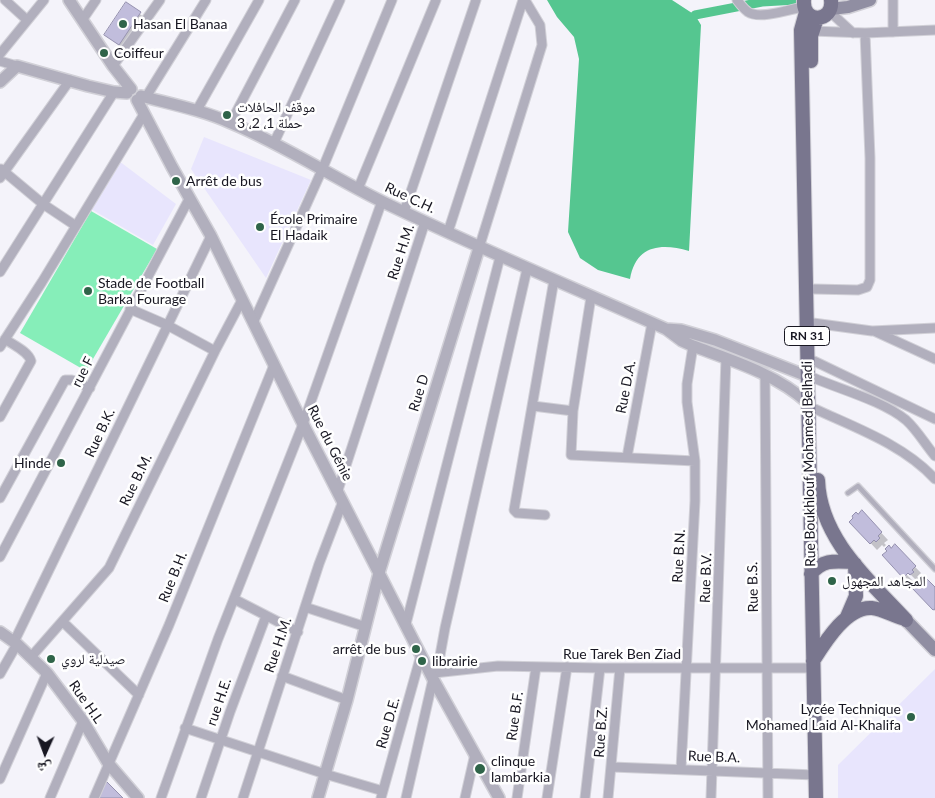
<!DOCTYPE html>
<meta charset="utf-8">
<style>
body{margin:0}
#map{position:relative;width:935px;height:798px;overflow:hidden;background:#f4f3fa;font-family:Lato,"Noto Naskh Arabic",sans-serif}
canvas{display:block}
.north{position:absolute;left:20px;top:728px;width:50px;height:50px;-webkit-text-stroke:4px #fff;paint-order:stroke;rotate:182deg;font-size:14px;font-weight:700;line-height:20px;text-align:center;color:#181722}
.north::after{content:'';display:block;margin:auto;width:18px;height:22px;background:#181722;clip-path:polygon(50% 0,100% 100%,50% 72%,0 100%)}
</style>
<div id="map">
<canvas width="935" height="798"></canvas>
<div class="north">ش</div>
</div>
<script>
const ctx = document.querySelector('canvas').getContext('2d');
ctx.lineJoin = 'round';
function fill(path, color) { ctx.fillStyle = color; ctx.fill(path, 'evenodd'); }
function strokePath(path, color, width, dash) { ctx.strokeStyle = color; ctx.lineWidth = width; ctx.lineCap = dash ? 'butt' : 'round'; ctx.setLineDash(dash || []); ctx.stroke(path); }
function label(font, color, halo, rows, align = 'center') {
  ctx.font = font + ' Lato,"Noto Naskh Arabic",sans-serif'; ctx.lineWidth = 5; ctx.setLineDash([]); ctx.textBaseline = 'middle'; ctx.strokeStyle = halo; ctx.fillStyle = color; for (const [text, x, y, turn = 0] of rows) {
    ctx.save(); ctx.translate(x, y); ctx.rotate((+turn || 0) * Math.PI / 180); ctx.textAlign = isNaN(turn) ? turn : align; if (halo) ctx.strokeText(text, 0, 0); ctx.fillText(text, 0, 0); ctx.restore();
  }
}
fill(new Path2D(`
 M204,137L311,180L266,278L191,169Z
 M119,161L176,204L153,245L91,209Z
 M935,669V798H838V765Z`), '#e8e5fd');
fill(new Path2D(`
 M91,211L157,249L86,371L20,333Z`), '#86eeb9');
fill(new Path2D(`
 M547,0H672L695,15L701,25L689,251C661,243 636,245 630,279L598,270L580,258L568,232L579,59L574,37L557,17Z`), '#55c690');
fill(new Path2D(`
 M127,3L147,20L126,51L106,35Z
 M862,512L888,540L884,543L886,545L884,547L882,545L877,550L851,522Z
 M895,546L921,573L917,577L935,589V611L914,588L920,584L904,568L902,570L913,581L911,583L884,556Z`), '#0003');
strokePath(new Path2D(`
 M695,15L762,2L797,0`), '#55c690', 9);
const building = new Path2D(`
 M126,2L141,12L119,45L104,35Z
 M862,510L882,532L878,536L880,538L876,542L874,540L870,544L849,522L853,518L852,516L856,512L858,514Z
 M895,544L916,566L912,570L914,572L910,575L908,573L903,578L882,555L887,551L885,549L889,545L891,548Z
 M925,577L935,587V609L933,610L912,588L917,584L915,582L919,578L921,580Z
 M105,780L123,798H97Z`);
fill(building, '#c1bddc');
strokePath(building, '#9591af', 1);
const service = new Path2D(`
 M848,493L858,486L935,569`);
const minor = new Path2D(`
 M5,0L27,20
 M737,0C740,4 744,9 748,12C760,20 791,9 803,7
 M829,11L853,33
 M83,19L96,0
 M812,31L865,33L935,30
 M893,32V0
 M0,54L44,0
 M0,61L17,66
 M113,66L160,0
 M146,97L206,0
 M197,110L259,0
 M231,122L295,0
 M274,143L340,0
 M1,169L43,204L76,226
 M0,178L70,80
 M358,189L436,0
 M404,212L476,0
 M448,232L523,0
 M479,248L542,45L540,25L525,0
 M0,272L114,92
 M813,289L858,290L867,287L870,280V158L865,33
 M591,297L573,411L571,455L695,461
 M130,309L167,325L215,351
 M254,321L322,170L392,0
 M813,323L872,331L935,328
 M874,331L935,359
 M0,347L42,282L144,114
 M814,361L935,419
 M765,375L768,798
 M814,378C842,390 883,401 906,420C917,430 925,444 935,456
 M533,406L573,411
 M815,409C856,428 904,445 935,479
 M0,417L31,361C28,351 13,345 5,339
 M627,457L652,323
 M338,490L425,222
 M0,498L65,380H72L90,388
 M545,515L517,513L514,510L554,280
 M0,557L189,199
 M234,599L298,632
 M305,607L366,627
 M63,622L139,695
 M406,624L500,257
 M14,642L211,236
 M31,657L109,568L215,351L242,300
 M437,672L445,628L527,269
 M434,673L498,666L600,668H813
 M0,674L17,644
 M282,676L347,700
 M185,728L325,774L383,791
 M612,767L815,775
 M681,769L695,501V461L687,402V384L693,346
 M0,779L47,673
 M50,798L83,721
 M94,798L169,625L274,365
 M161,798L218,639L303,424L382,201
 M201,798L230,712L266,616
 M243,798L319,564L343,501
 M381,798L421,655
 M406,798L433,679
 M465,798L475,754
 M517,798L536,667
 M547,798L567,667
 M585,798L600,668
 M608,798L620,668
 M711,798L726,358`);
const tertiary = new Path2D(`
 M69,0L113,66L131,89
 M0,82L17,66L88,86L114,92L127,93
 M141,96C171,104 202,110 231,123C284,145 332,177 383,202C476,247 572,287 666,329L682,341L693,346C733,361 776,374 808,403
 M137,100L172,167L211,236L303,424L433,679L499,798
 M666,329L681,330L715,340L807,376
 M0,632L17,644L47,673L83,721L108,763L138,798
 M318,798L347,700L379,573L479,248`);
const secondary = new Path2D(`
 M831,9L848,7L870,0
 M906,620L935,650`);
const primary = new Path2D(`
 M804,0C802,24 834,23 831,0
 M806,12L801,30L816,798
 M811,61V36L817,18
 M818,480C820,539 869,580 906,620
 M811,574C822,559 836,561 852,562
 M847,617L856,596L855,564
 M813,661C825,642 847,606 872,608C882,609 892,615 902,618`);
strokePath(service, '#d1d0d7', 7);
strokePath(minor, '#d1d0d7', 11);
strokePath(tertiary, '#d1d0d7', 14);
strokePath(secondary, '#d1d0d7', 15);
strokePath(primary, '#d1d0d7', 16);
strokePath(service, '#b1afbd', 4.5);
strokePath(minor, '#b1afbd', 9);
strokePath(tertiary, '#b1afbd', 11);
strokePath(secondary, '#908ea2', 12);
strokePath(primary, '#79768e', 14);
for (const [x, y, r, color] of [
 [123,24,5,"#2f6449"],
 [104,53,5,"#2f6449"],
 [227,115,5,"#2f6449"],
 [176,181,5,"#2f6449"],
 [260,227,5,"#2f6449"],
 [88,291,5,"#2f6449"],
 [61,463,5,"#2f6449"],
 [832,581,5,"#2f6449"],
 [416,649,5,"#2f6449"],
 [51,659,5,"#2f6449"],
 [422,661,5,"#2f6449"],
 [911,717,5,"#2f6449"],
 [480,769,6,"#2f6449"]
]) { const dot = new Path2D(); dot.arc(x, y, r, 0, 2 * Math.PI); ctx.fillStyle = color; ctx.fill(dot); strokePath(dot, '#fff', 2); }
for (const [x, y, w] of [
 [807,336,45]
]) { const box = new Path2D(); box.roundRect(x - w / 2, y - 9.5, w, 19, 4); ctx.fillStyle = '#fff'; ctx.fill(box); strokePath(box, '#181722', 1); }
label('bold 12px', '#181722', null, [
 ["RN 31",807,336]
]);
label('14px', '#181722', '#fff', [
 ["Hasan El Banaa",133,24],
 ["Coiffeur",114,53],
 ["موقف الحافلات",237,107],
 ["حملة 1، 2، 3",237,123],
 ["Arrêt de bus",186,181],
 ["École Primaire",270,219],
 ["El Hadaik",270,235],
 ["Stade de Football",98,283],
 ["Barka Fourage",98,299],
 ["Hinde",51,463,"right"],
 ["المجاهد المجهول",842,581],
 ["arrêt de bus",406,649,"right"],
 ["صيدلية لروي",61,659],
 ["librairie",432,661],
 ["Lycée Technique",901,709,"right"],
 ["Mohamed Laid Al-Khalifa",901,725,"right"],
 ["clinque",491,761],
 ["lambarkia",491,777]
], 'left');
label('14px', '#181722', '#fff', [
 ["Rue C.H.",410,198,25],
 ["Rue H.M.",401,252,-72],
 ["rue F",83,372,-63],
 ["Rue D.A.",626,387,-79],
 ["Rue D",419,393,-73],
 ["Rue B.K.",100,433,-65],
 ["Rue du Génie",330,443,63],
 ["Rue Boukhlouf Mohamed Belhadi",809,464,-91],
 ["Rue B.M.",136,480,-64],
 ["Rue B.N.",679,556,-87],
 ["Rue B.H.",173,577,-68],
 ["Rue B.V.",706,578,-88],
 ["Rue B.S.",753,587,-91],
 ["Rue H.M.",278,645,-71],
 ["Rue Tarek Ben Ziad",622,654],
 ["Rue H.L",86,702,55],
 ["rue H.E.",219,702,-71],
 ["Rue B.F.",515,716,-82],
 ["Rue D.E.",388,723,-74],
 ["Rue B.Z.",601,732,-86],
 ["Rue B.A.",714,757,2]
]);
</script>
